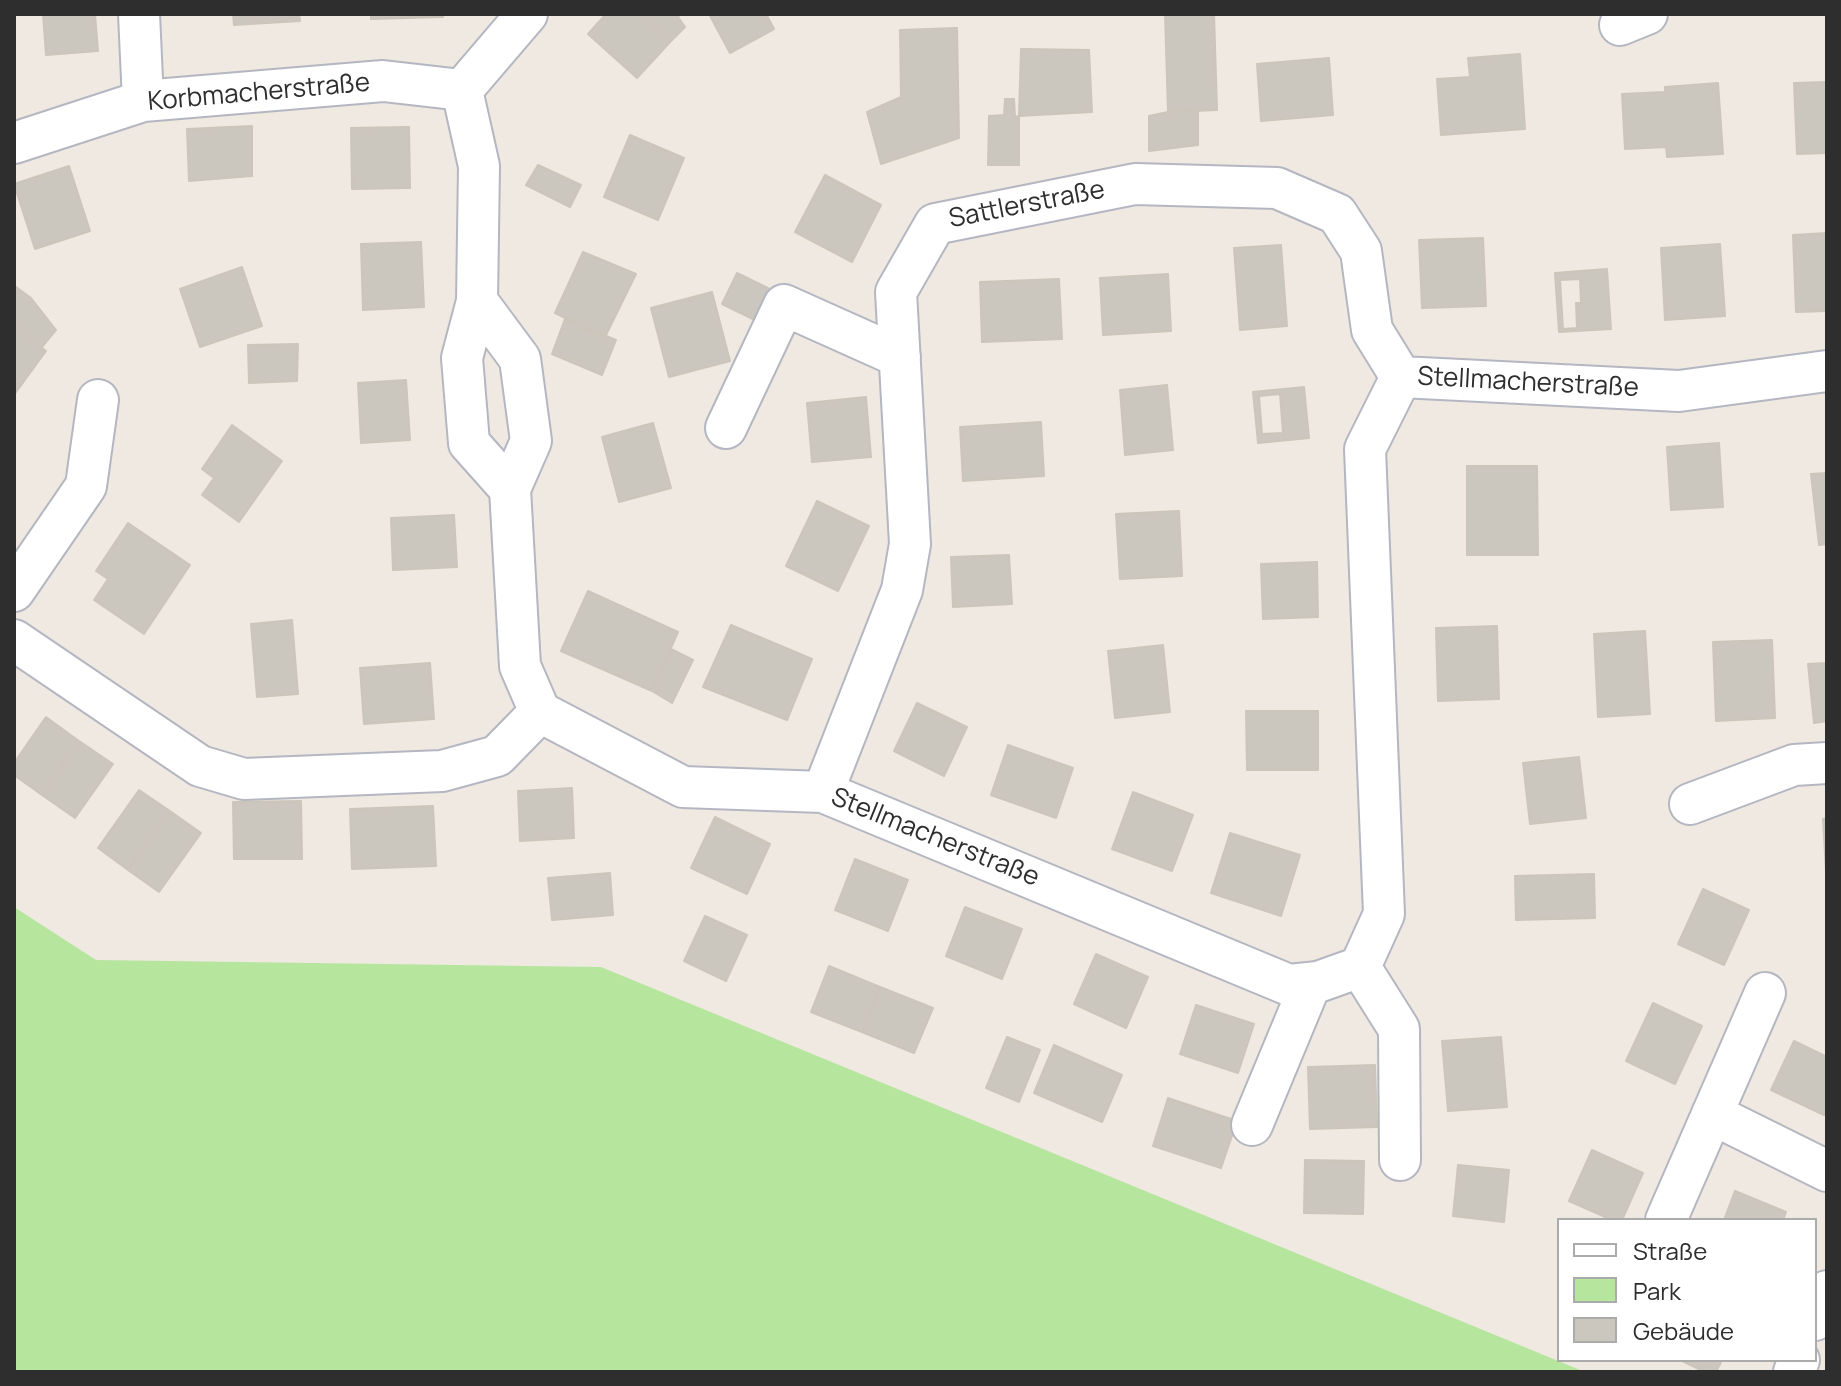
<!DOCTYPE html>
<meta charset="utf-8">
<style>
body{margin:0}
#map{position:relative;width:1841px;height:1386px;overflow:hidden;background:#efe9e1;font-family:Manrope,sans-serif}
canvas{display:block}
.frame{position:absolute;inset:0;border:16px solid #2e2e2e;pointer-events:none}
.legend{position:absolute;left:1557px;top:1218px;width:260px;height:144px;box-sizing:border-box;background:#fff;border:2px solid #ababab;margin:0;padding:10px 14px;list-style:none;font-size:24px;color:#2e2e2e}
.legend li{display:flex;align-items:center;gap:16px;height:40px}
.legend b{width:40px;border:2px solid #ababab}
</style>
<div id="map">
<canvas width="1841" height="1386"></canvas>
<div class="frame"></div>
<ul class="legend">
<li><b style="height:10px;background:#fff"></b>Straße</li>
<li><b style="height:22px;background:#b6e59e"></b>Park</li>
<li><b style="height:22px;background:#cbc7bf"></b>Gebäude</li>
</ul>
</div>
<script>
const ctx = document.querySelector('canvas').getContext('2d');
ctx.lineJoin = 'round';
function fill(path, color) { ctx.fillStyle = color; ctx.fill(path, 'evenodd'); }
function strokePath(path, color, width, dash) { ctx.strokeStyle = color; ctx.lineWidth = width; ctx.lineCap = dash ? 'butt' : 'round'; ctx.setLineDash(dash || []); ctx.stroke(path); }
function label(font, color, halo, rows, align = 'center') {
  ctx.font = font + ' Manrope,sans-serif'; ctx.lineWidth = 8; ctx.setLineDash([]); ctx.textBaseline = 'middle'; ctx.strokeStyle = halo; ctx.fillStyle = color; for (const [text, x, y, turn = 0] of rows) {
    ctx.save(); ctx.translate(x, y); ctx.rotate((+turn || 0) * Math.PI / 180); ctx.textAlign = isNaN(turn) ? turn : align; if (halo) ctx.strokeText(text, 0, 0); ctx.fillText(text, 0, 0); ctx.restore();
  }
}
fill(new Path2D(`
 M14,907L96,960L601,967L1585,1372H14Z`), '#b6e59e');
const building = new Path2D(`
 M43,14H95L98,51L46,55Z
 M233,14H299L300,21L234,25Z
 M371,14H443V17L371,19Z
 M606,14H641L671,41L637,78L588,34Z
 M641,14H681L678,17L685,27L671,41Z
 M709,14H766L774,29L730,53Z
 M1165,14H1214L1217,110L1168,112Z
 M957,28L959,138L881,164L867,112L901,97L900,30Z
 M1021,49L1089,50L1092,112L1019,116Z
 M1520,54L1525,129L1441,135L1437,79L1470,77L1468,58Z
 M1329,58L1333,115L1261,121L1257,64Z
 M1827,82V153L1797,154L1794,83Z
 M1718,83L1723,154L1667,157L1666,147L1625,149L1622,94L1665,92V87Z
 M1005,99H1014L1015,117L1019,116V165H988L989,116L1004,115Z
 M1198,111V145L1149,151V116L1168,112Z
 M252,126V176L189,181L187,129Z
 M409,127L410,188L352,189L351,128Z
 M630,135L684,158L658,220L604,197Z
 M538,165L581,185L570,207L526,185Z
 M69,166L90,231L35,249L14,184Z
 M825,175L881,205L852,262L795,232Z
 M1827,233V311L1796,312L1793,235Z
 M1483,238L1486,306L1422,308L1419,240Z
 M421,242L424,307L363,310L361,244Z
 M1720,244L1725,316L1665,320L1661,248Z
 M1281,245L1287,326L1240,330L1234,248Z
 M583,252L636,274L605,337L555,313Z
 M242,267L262,326L200,347L180,289Z
 M1607,269L1611,329L1559,332L1555,273Z
 M737,273L780,294L765,325L722,304Z
 M1168,274L1171,331L1103,335L1100,278Z
 M1059,279L1062,339L982,342L980,282Z
 M1580,279L1581,303H1576L1577,328L1563,329L1560,280Z
 M16,287L31,298L56,330L41,348L14,325Z
 M712,292L730,361L669,377L651,308Z
 M565,319L616,340L602,375L552,354Z
 M14,325L46,351L14,395Z
 M298,344L297,381L249,383L248,345Z
 M406,380L410,440L361,443L358,383Z
 M1167,385L1173,450L1125,455L1120,390Z
 M1304,387L1309,438L1258,443L1253,392Z
 M1280,394L1283,433L1262,434L1259,396Z
 M866,397L871,457L812,462L807,403Z
 M1041,422L1044,476L963,481L960,427Z
 M653,423L671,488L619,502L602,437Z
 M232,425L282,461L239,522L202,495L214,478L202,469Z
 M1719,443L1723,507L1671,510L1667,447Z
 M1467,466H1537L1538,555H1467Z
 M1827,473V544L1819,545L1811,474Z
 M817,501L869,526L838,591L786,566Z
 M1179,511L1182,576L1120,579L1116,514Z
 M454,515L457,567L393,570L391,518Z
 M128,523L190,565L144,634L94,600L108,579L96,571Z
 M1009,555L1012,604L953,607L951,557Z
 M1317,562L1318,617L1263,619L1261,564Z
 M588,591L678,632L652,691L561,651Z
 M292,620L298,694L257,697L251,624Z
 M731,625L812,659L787,720L703,687Z
 M1497,626L1499,699L1438,701L1436,628Z
 M1645,631L1650,714L1598,717L1594,634Z
 M1772,640L1775,718L1716,721L1713,642Z
 M1163,645L1170,712L1115,718L1108,651Z
 M671,649L693,660L672,703L652,691Z
 M430,663L434,719L364,724L360,668Z
 M1827,663V721L1814,723L1808,664Z
 M917,703L967,727L944,776L894,751Z
 M1246,711H1318V770H1247Z
 M46,717L79,741L42,795L14,775V763Z
 M79,741L113,764L75,818L42,795Z
 M1008,745L1073,768L1056,818L991,795Z
 M1579,757L1586,818L1530,824L1523,763Z
 M572,788L574,838L520,841L518,791Z
 M139,790L170,811L128,870L98,848Z
 M1133,792L1193,815L1172,871L1112,849Z
 M301,801L302,859H234L233,802Z
 M433,806L436,866L352,869L350,809Z
 M170,811L201,833L159,892L128,870Z
 M715,817L770,844L747,894L691,868Z
 M1827,818V872H1826L1823,819Z
 M1230,833L1300,855L1281,916L1211,893Z
 M855,859L908,880L888,931L835,910Z
 M610,873L613,915L552,920L548,878Z
 M1594,874L1595,918L1516,920L1515,876Z
 M1703,889L1749,910L1724,965L1678,944Z
 M965,907L1022,929L1002,979L946,956Z
 M705,916L747,935L726,981L684,961Z
 M1096,954L1148,977L1126,1028L1074,1004Z
 M829,966L880,987L862,1032L811,1012Z
 M880,987L933,1008L914,1053L862,1032Z
 M1653,1003L1702,1026L1675,1084L1626,1061Z
 M1196,1005L1254,1024L1238,1073L1180,1054Z
 M1007,1037L1040,1050L1019,1102L986,1088Z
 M1501,1037L1507,1107L1448,1111L1442,1041Z
 M1794,1041L1827,1057V1108L1824,1115L1771,1090Z
 M1054,1045L1122,1075L1102,1122L1034,1093Z
 M1375,1065L1377,1127L1310,1129L1308,1067Z
 M1168,1098L1237,1121L1221,1168L1153,1146Z
 M1592,1150L1643,1173L1622,1220H1612L1569,1201Z
 M1305,1160L1364,1161L1363,1214L1304,1213Z
 M1458,1165L1509,1170L1504,1222L1453,1216Z
 M1735,1191L1786,1212L1783,1220H1724Z
 M1680,1360H1722L1716,1372H1705Z`);
fill(building, '#cbc7bf');
strokePath(building, '#cbc5ba', 2);
const minor = new Path2D(`
 M139,14L143,101
 M1620,25L1647,14
 M462,90L479,166L477,301L462,358L469,443L510,489
 M462,90L527,14
 M14,143L143,101L383,81L462,90
 M477,301L520,359L531,441L510,489L520,666L540,712L683,787L823,792L1289,985L1318,982L1360,967L1384,914L1365,449L1401,377
 M1401,377L1679,391L1827,371
 M726,428L784,305L900,357
 M14,591L86,486L98,400
 M14,640L200,766L244,779L442,771L497,756L540,712
 M823,792L902,590L910,544L896,292L935,224L1135,184L1277,188L1337,214L1361,251L1372,330L1401,377
 M1690,804L1794,765L1827,763
 M1360,967L1399,1029L1400,1160
 M1712,1114L1827,1171
 M1252,1125L1311,983
 M1666,1220L1765,993
 M1815,1320L1827,1291
 M1794,1372L1799,1360`);
strokePath(minor, '#b4b7c1', 44);
strokePath(minor, '#fff', 40);
label('26px', '#2e2e2e', '#fff', [
 ["Korbmacherstraße",259,93,-5],
 ["Sattlerstraße",1027,205,-11],
 ["Stellmacherstraße",1528,383,3],
 ["Stellmacherstraße",935,838,22]
]);
</script>
